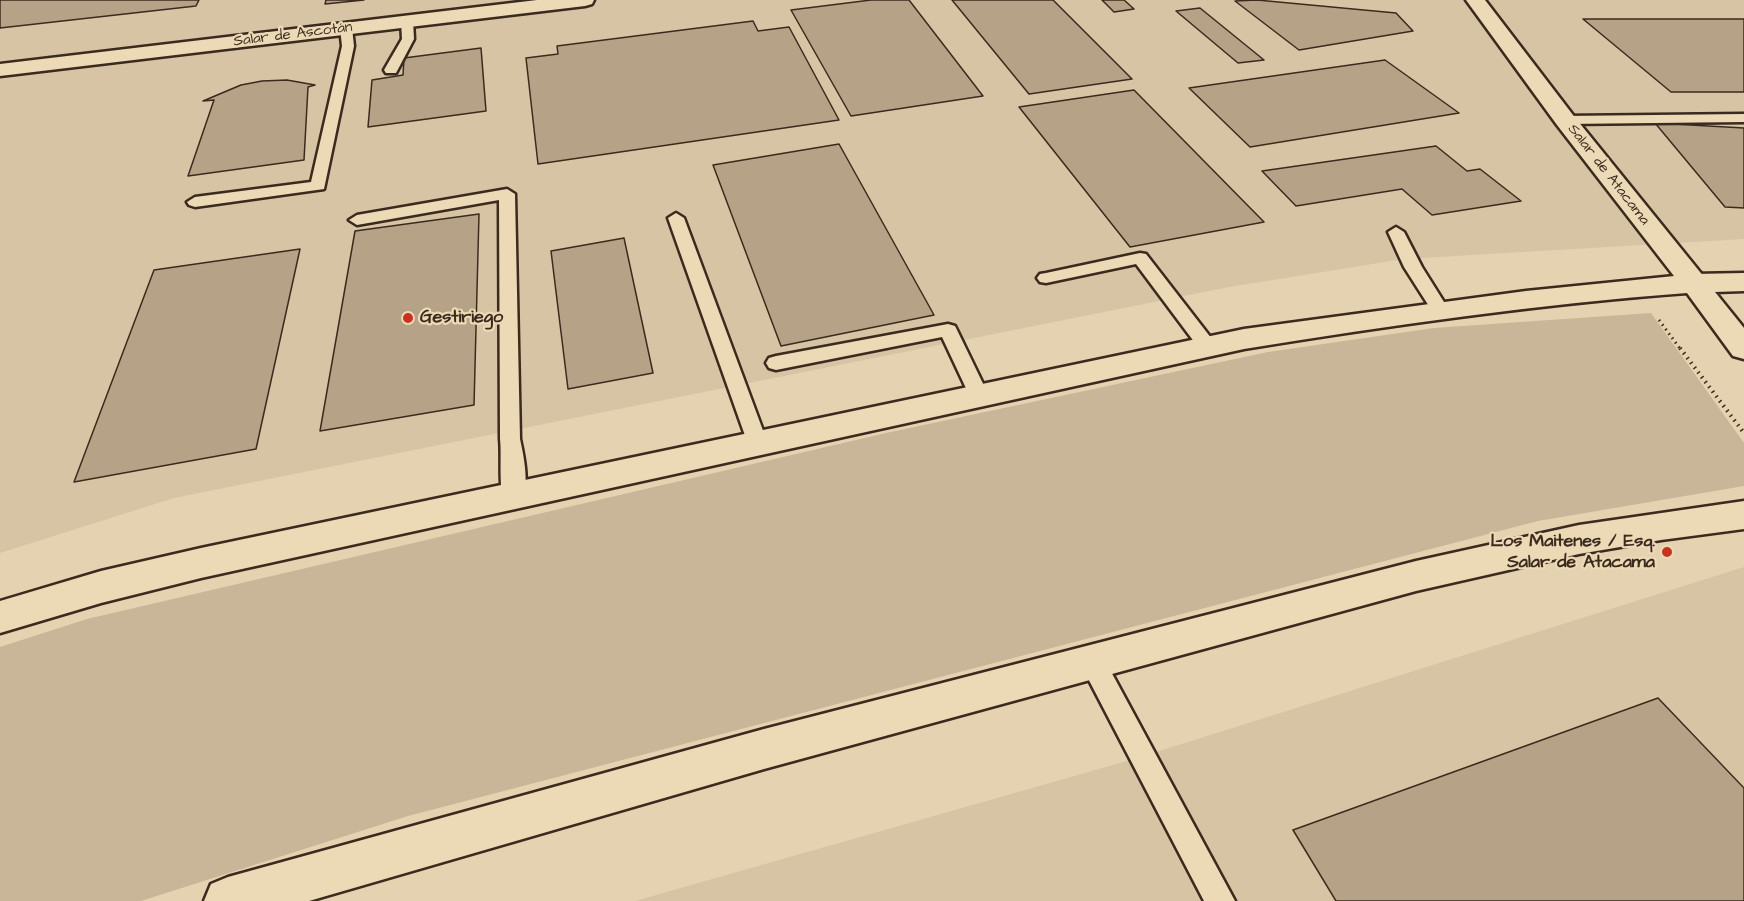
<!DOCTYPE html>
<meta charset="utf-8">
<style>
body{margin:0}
canvas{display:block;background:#e5d2b0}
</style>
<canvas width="1744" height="901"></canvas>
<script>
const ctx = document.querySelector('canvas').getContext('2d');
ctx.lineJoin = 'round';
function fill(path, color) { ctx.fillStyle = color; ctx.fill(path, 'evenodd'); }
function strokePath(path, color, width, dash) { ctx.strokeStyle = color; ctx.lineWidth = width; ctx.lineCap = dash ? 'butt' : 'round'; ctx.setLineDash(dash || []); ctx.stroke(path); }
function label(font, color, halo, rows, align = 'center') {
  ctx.font = font + ' "Architects Daughter",sans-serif'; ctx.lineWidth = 4.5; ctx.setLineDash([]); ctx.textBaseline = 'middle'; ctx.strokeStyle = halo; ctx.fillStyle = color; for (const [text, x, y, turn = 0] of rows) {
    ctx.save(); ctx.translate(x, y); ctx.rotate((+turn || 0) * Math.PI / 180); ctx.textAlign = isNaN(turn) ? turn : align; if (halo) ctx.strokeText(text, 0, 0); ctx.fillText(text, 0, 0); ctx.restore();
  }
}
fill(new Path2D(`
 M0,0H1744V239L1404,259L1229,287L174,498L0,553Z
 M1744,567V901H635L1134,759Z`), '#d7c4a4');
fill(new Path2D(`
 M1651,313L1744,443V486L1538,521L408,816L141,901H0V647L87,619L886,433L1268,352L1434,328Z`), '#c9b698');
const building = new Path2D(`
 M0,0H199L196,6L0,28Z
 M326,0H364L325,4Z
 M871,0H909L983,96L851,116L791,10Z
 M952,0H1053L1132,79L1029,94Z
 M1102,0H1124L1134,9L1114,12Z
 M1257,0L1396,13L1413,31L1299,50L1235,1Z
 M1200,8L1264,60L1238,63L1176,11Z
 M1583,19H1744V92H1671Z
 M753,21L758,31L789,27L839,120L538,164L526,58L558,54L557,46Z
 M481,48L486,111L368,127L372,80L403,75L404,58Z
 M1385,60L1459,113L1250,147L1189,88Z
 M287,80L315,85L308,87L304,160L188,176L214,100L203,101L241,85L262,81Z
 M1134,90L1264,222L1130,247L1019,107Z
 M1655,123L1744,128V208L1725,207Z
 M839,144L934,315L781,346L713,165Z
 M1436,146L1467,171L1480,169L1521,201L1432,215L1402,189L1296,206L1262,171Z
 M479,214L474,405L320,431L355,231Z
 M624,238L653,373L568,389L551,251Z
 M300,249L256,449L74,482L154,270Z
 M1658,698L1744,788V901H1336L1293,830Z`);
fill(building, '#b6a387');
strokePath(building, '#3b2a1e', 1.5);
const service = new Path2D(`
 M407,17L413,21L414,39L396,73H386L384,70L402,39L401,21Z
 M346,24L352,28L354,46L324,189L195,207L189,205L187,202L195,197L311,182L342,46L340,28Z
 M1744,114V122L1565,124L1558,120L1565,116Z
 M507,189L515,194L520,439C524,457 530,487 521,503L513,506L505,503C498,489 502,457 500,439L499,200L357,225L349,220L357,215Z
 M676,213L684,218L768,444L765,449L758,452L751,449L748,444L668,218Z
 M1396,227L1404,232L1422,267L1449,310L1446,314H1434L1404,267L1388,232Z
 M1140,253L1146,254L1215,343L1217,347L1215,351L1208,353L1201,351L1136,264L1046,283L1040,282L1037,278L1040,274L1046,273Z
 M948,324L955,326L957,330L989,396L986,401L979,403L972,401L942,337L776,370L769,368L766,363L769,358L776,356Z
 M1093,652L1102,655L1235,901H1204L1080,663L1084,655Z`);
const minor = new Path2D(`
 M537,0H594L592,4L585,6L0,76V64Z
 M1466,0H1485L1573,115L1704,277L1708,283L1704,289L1694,292L1684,289L1557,125Z`);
const tertiary = new Path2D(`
 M1744,273V291L1715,292L1744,328V359L1733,356L1687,293C1539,304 1391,325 1244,349L201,578L101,603L0,633V601L101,571L201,548L1244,329L1526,291L1694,274Z
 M1744,501V529L1661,540L1579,554L1416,591L764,769L309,901H204L211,884L228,877L764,729L1416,561L1579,525Z`);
strokePath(service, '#3b2a1e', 5);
strokePath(minor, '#3b2a1e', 5);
strokePath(tertiary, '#3b2a1e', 5);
strokePath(new Path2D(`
 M1659,320L1681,350`), '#3b2a1e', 3, [1.5, 4]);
strokePath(new Path2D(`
 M1680,348L1744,433`), '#3b2a1e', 4, [1.5, 4.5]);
fill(service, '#ecd9b6');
fill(minor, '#ecd9b6');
fill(tertiary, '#ecd9b6');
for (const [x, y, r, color] of [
 [408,318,6,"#c8321e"],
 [1667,552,6,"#c8321e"]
]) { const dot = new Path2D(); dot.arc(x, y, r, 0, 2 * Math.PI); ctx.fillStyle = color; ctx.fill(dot); strokePath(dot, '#ecd9b6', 2); }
label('15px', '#3b2a1e', '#ecd9b6', [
 ["Salar de Ascotán",293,35,-7],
 ["Salar de Atacama",1608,175,52]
]);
label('bold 18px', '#3b2a1e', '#ecd9b6', [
 ["Gestiriego",420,318],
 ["Los Maitenes / Esq.",1655,542,"right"],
 ["Salar de Atacama",1655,563,"right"]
], 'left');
</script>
